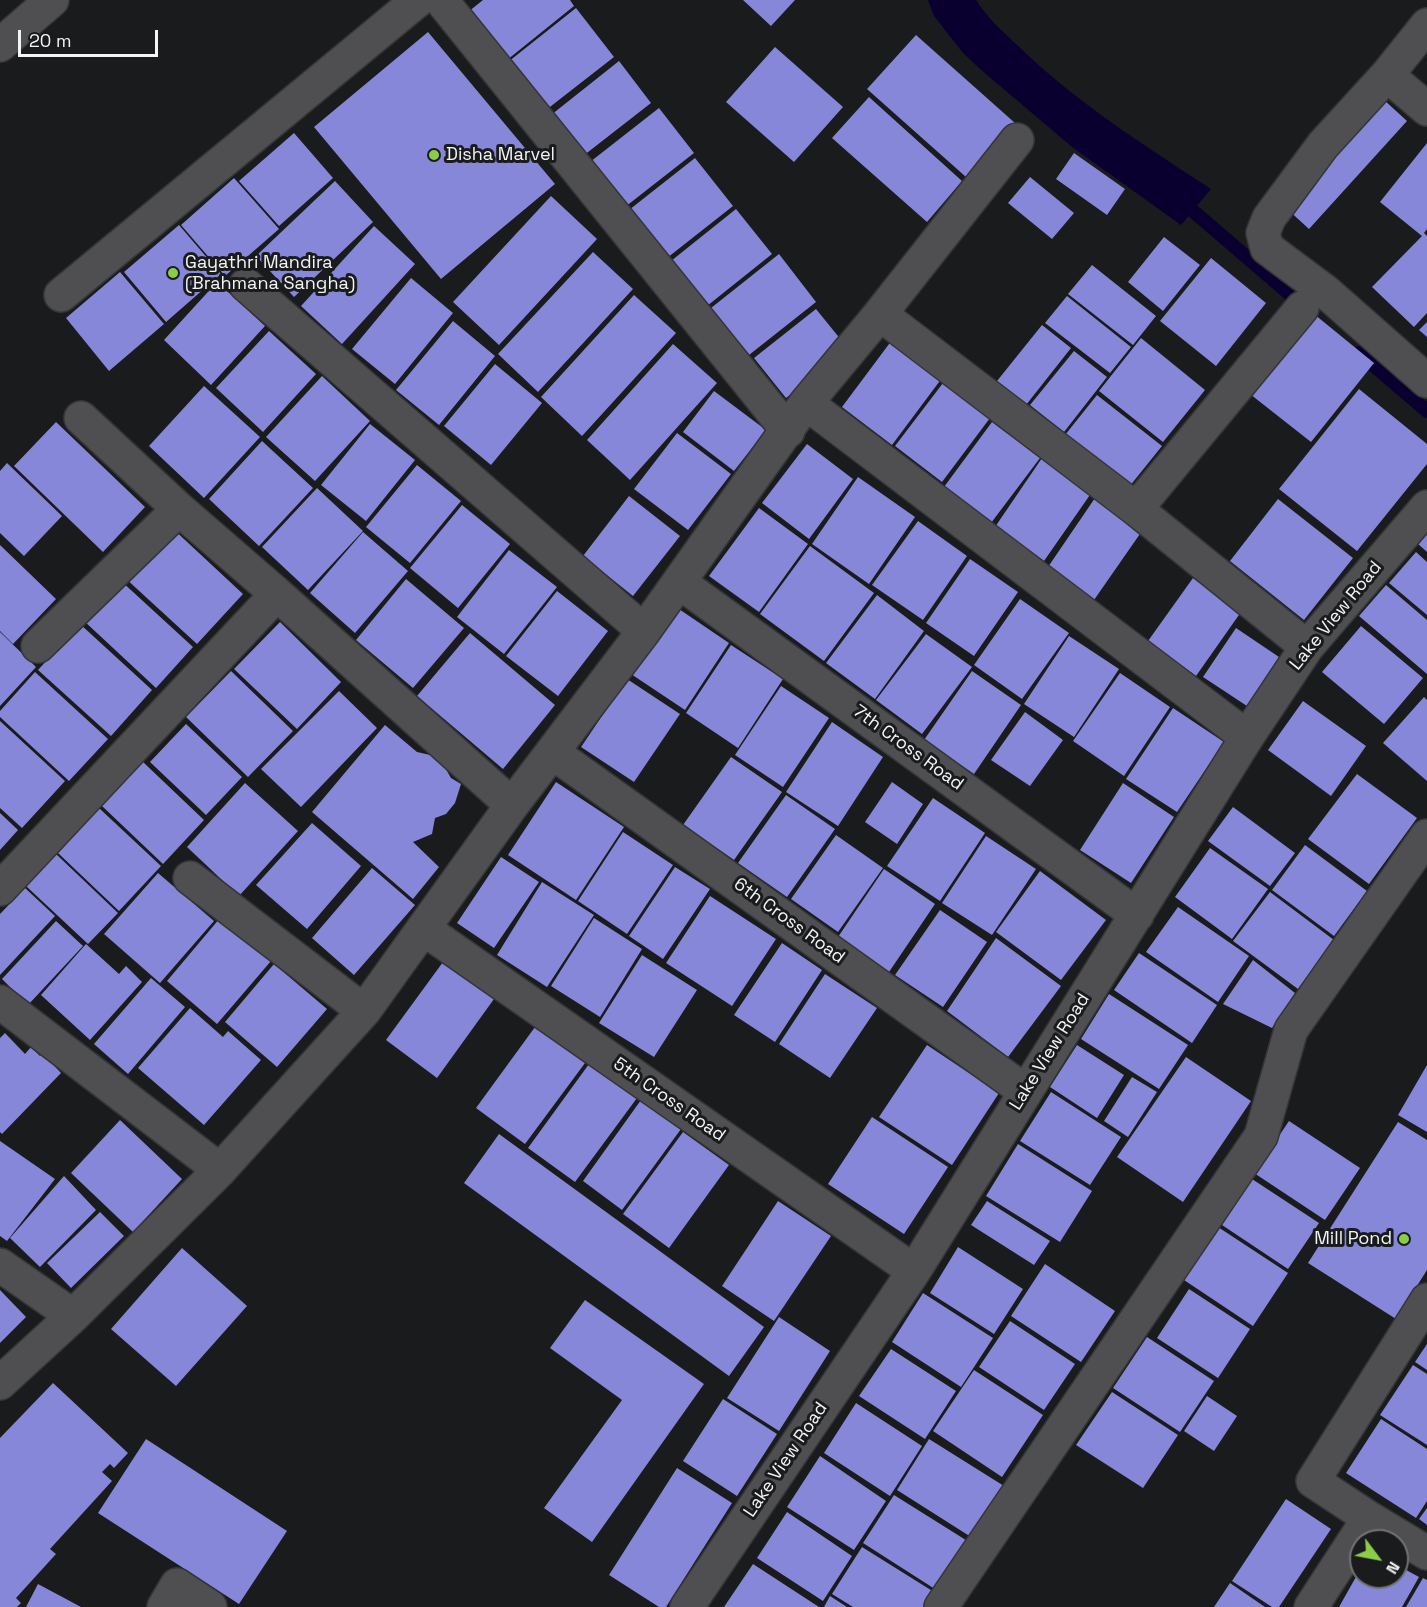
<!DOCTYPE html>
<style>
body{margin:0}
#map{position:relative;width:1427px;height:1607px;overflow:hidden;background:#1a1b1d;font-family:"Space Grotesk",sans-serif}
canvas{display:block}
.north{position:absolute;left:1349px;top:1529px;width:60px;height:60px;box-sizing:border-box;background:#1a1b1d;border:2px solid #717274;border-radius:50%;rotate:122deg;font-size:16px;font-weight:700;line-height:24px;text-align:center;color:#f3f4f6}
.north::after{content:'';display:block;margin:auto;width:21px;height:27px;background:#8ace47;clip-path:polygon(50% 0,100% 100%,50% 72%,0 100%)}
.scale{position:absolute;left:18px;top:30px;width:140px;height:27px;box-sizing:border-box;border:3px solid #f3f4f6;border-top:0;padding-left:8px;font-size:18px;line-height:21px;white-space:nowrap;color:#f3f4f6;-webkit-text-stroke:4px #1a1b1d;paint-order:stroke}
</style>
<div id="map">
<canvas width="1427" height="1607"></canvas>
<div class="north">N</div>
<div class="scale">20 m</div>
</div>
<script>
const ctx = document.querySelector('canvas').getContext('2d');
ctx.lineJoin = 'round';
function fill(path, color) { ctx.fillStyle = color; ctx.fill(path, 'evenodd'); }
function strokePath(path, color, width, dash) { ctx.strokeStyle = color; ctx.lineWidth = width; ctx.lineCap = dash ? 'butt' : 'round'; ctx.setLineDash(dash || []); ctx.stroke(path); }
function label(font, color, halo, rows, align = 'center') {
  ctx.font = font + ' "Space Grotesk",sans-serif'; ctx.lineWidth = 6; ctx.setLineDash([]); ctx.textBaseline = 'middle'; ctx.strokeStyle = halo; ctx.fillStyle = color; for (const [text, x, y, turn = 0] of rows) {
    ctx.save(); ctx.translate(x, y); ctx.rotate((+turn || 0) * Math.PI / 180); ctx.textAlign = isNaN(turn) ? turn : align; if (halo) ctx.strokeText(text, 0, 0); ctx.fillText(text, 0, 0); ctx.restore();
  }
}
fill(new Path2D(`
 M928,0H976C987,17 1001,30 1016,44C1074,101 1144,145 1211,189L1181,225L1072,147L980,69L963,53L934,16Z`), '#0a0030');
strokePath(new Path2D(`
 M1179,199L1306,308
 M1359,353L1427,411`), '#0a0030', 14);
fill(new Path2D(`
 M483,0H570L574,6L507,60L468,12Z
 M743,0H795L771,26Z
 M576,8L614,57L546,110L508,62Z
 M428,32L555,184L441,279L314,127Z
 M916,35L1015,123L966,177L867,89Z
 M775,47L843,107L794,162L726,102Z
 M619,61L651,103L583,156L551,115Z
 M869,97L962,181L927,222L832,138Z
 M1383,99L1407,121L1309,229L1285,207Z
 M659,108L694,153L625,207L590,162Z
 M294,133L333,178L279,226L239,181Z
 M1427,143V229L1424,233L1427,236V313L1414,327L1372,287L1422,236L1380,202Z
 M1074,153L1125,189L1107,215L1056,179Z
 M695,158L733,206L667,258L629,210Z
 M1030,177L1074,213L1052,239L1008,203Z
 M234,178L279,229L225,276L181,225Z
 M335,181L373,222L294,297L256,256Z
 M551,196L597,239L499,345L453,302Z
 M736,209L772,254L707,306L671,261Z
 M179,225L221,274L166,322L124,272Z
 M374,226L415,264L342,344L301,306Z
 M1164,237L1200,265L1163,311L1128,282Z
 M593,252L633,289L538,392L498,354Z
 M779,254L816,302L749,355L711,308Z
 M1211,258L1266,303L1216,366L1160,321Z
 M1092,265L1156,316L1133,345L1068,294Z
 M120,272L164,324L109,371L66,318Z
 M411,278L453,313L395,384L352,349Z
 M217,282L265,326L211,385L164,340Z
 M634,295L676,333L582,436L541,397Z
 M1067,296L1131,347L1110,373L1045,323Z
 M816,309L842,341L820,371L786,398L754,358Z
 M1314,314L1374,363L1311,442L1250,394Z
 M453,321L495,356L439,425L396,390Z
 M1427,322V337L1419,330Z
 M1042,325L1071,348L1026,405L997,381Z
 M269,331L316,374L263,432L216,388Z
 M1141,338L1205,390L1163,442L1099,391Z
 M892,340L942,378L892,445L842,407Z
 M673,344L717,383L630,480L587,440Z
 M1074,351L1107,377L1064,432L1030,405Z
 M495,364L542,403L491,465L444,426Z
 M322,376L370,421L315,481L266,437Z
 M943,383L990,418L942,482L895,446Z
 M204,386L260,437L204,498L149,446Z
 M1359,389L1427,444V464L1357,551L1279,489Z
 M714,391L766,430L734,471L683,432Z
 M1097,395L1162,446L1129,487L1065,435Z
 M56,422L145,507L103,552L14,466Z
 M992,422L1040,458L991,523L944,487Z
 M370,424L415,460L366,521L321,485Z
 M677,433L731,474L688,530L634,489Z
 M262,441L313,488L259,546L209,499Z
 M807,444L853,479L809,539L762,503Z
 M1042,458L1092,492L1044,561L995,527Z
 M7,463L62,516L24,556L0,533V471Z
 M417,465L461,501L410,563L366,527Z
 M858,477L915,517L869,584L812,544Z
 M317,488L363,531L308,590L262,547Z
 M629,496L680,536L633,596L583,556Z
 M1095,498L1142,531L1094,600L1048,567Z
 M1278,499L1353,558L1304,620L1230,561Z
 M462,505L510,544L458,608L410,568Z
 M759,508L808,544L759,612L709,576Z
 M918,521L967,556L923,620L872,585Z
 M170,526L243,594L197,644L124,577Z
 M363,532L408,571L355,633L310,593Z
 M1427,533V552L1417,543Z
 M0,545L56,599L13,644L0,631Z
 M810,546L874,593L824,661L760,614Z
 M509,550L557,587L504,654L457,617Z
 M1416,552L1427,562V615L1389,583Z
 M970,559L1018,592L974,656L926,623Z
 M1193,578L1241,612L1196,676L1148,641Z
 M406,579L464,628L413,688L356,640Z
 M120,580L193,647L156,688L83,620Z
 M1386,585L1427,620V674L1359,616Z
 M557,591L608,631L558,696L506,656Z
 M877,595L924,631L875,699L826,663Z
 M1020,599L1069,633L1022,699L974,665Z
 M676,607L729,643L685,710L631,674Z
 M280,622L341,682L297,729L234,669Z
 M80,624L152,690L111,736L38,670Z
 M1361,626L1423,678L1384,724L1322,672Z
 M1236,628L1279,657L1247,706L1203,677Z
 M0,632L36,667L0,706Z
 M470,633L555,705L503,769L417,696Z
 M926,634L972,667L922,734L876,700Z
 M1069,636L1119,669L1074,737L1024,704Z
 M731,645L783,679L738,748L686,713Z
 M231,671L293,731L248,777L186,717Z
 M972,671L1021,705L974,774L924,740Z
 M35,672L108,739L69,781L0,717V711Z
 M1120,673L1170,707L1124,776L1073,741Z
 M627,679L680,714L634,782L581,747Z
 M781,686L829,718L783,787L735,755Z
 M339,691L377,728L301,807L261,769Z
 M1424,697L1427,700V781L1383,743Z
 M1303,701L1366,746L1331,796L1268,750Z
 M1173,708L1224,742L1177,812L1126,779Z
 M1025,712L1063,740L1030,786L991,760Z
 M0,721L65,781L22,828L0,808Z
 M832,722L883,757L838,826L786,792Z
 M186,724L242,777L206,815L150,762Z
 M385,725L417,752L439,757L451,778L461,784L455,803L446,814L435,818L432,834L413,842L439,867L413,899L312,812Z
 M731,757L782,792L734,860L683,825Z
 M143,762L204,820L163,864L102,806Z
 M1357,774L1417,818L1369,884L1308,839Z
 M556,782L624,827L576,900L508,855Z
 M892,782L923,804L897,844L865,822Z
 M245,783L298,831L239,896L187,847Z
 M1123,783L1174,817L1131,883L1080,850Z
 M786,795L835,829L787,897L738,863Z
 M933,798L985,833L940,901L887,866Z
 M1233,807L1295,853L1270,886L1208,841Z
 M99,808L161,866L119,911L58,853Z
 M0,813L18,830L0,850Z
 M312,823L361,866L307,929L256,885Z
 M623,832L673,865L627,934L578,901Z
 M836,835L883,868L838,932L791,899Z
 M986,836L1036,869L992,935L942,903Z
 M1305,845L1367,891L1334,936L1272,890Z
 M1210,848L1268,889L1232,939L1175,897Z
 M56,854L118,913L88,944L26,886Z
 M501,857L539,882L494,948L457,923Z
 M675,867L710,889L663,959L629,936Z
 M372,868L415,905L354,975L312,938Z
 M884,869L935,904L889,972L838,937Z
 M1040,871L1106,920L1061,980L996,932Z
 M158,873L214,921L160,983L104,934Z
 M542,882L594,915L547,987L497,955Z
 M25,888L55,916L0,975V914Z
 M1270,892L1334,940L1298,989L1233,941Z
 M710,896L776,939L732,1006L666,963Z
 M1178,907L1249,956L1218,1002L1146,952Z
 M940,910L987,942L943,1007L895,975Z
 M220,918L271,961L217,1024L167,981Z
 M594,918L642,949L600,1017L551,986Z
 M56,921L83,946L28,1005L2,979Z
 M996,938L1061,986L1008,1057L947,1011Z
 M782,943L822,970L775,1042L734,1015Z
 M86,944L119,974L126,966L142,982L90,1040L41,995Z
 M1139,953L1217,1005L1192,1043L1114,990Z
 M642,955L697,990L654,1057L599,1023Z
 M1253,960L1295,993L1272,1028L1223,1004Z
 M443,962L494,999L437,1078L386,1040Z
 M274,964L327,1009L277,1067L225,1022Z
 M825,974L877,1008L830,1078L779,1044Z
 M151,978L185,1007L128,1074L94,1044Z
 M1109,994L1188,1045L1159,1089L1081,1039Z
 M190,1008L223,1037L228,1031L261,1060L204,1125L138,1068Z
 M535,1027L585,1063L525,1144L476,1108Z
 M5,1033L25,1054L31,1047L40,1056L42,1053L61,1073L2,1134L0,1132V1038Z
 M927,1045L999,1093L952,1165L879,1117Z
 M1077,1045L1124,1075L1097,1118L1050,1087Z
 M1186,1057L1251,1101L1183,1202L1117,1157Z
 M589,1064L637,1098L575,1182L528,1148Z
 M1427,1065V1132L1398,1115Z
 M1132,1077L1157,1092L1128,1137L1104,1121Z
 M1051,1092L1121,1137L1090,1185L1020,1141Z
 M641,1100L681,1129L622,1210L583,1181Z
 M872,1117L948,1167L904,1234L828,1184Z
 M120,1120L182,1179L133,1232L71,1173Z
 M1289,1121L1360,1168L1325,1220L1254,1173Z
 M1398,1122L1427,1140V1270L1396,1319L1308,1263Z
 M683,1132L729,1165L669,1248L623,1214Z
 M499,1134L764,1327L729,1376L464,1183Z
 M0,1141L55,1179L7,1241L0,1236Z
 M1018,1144L1092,1191L1060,1242L986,1196Z
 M64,1176L96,1210L40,1267L10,1238Z
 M1252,1179L1319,1223L1288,1269L1222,1225Z
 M778,1201L831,1236L774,1321L722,1286Z
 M987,1201L1050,1241L1034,1265L971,1225Z
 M100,1212L124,1236L71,1288L47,1263Z
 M1218,1227L1288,1273L1253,1326L1184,1280Z
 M958,1247L1023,1289L994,1334L930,1293Z
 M182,1248L247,1306L176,1386L111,1329Z
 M1045,1264L1115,1311L1081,1362L1011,1316Z
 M1189,1289L1250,1329L1218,1378L1157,1338Z
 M0,1290L26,1317L0,1343Z
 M923,1293L993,1338L961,1387L892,1342Z
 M585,1300L704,1384L592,1542L544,1508L622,1400L550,1348Z
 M779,1317L830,1351L779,1431L727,1398Z
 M1010,1321L1075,1364L1044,1410L979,1367Z
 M1147,1337L1214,1381L1180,1432L1113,1388Z
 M1427,1344V1370L1415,1362Z
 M891,1349L956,1391L925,1439L859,1396Z
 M1413,1365L1427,1374V1445L1380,1415Z
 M974,1370L1043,1415L1002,1477L933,1431Z
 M53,1383L128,1453L114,1468L110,1464L102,1472L112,1481L50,1549L56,1554L16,1598L21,1603L17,1607H0V1438Z
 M1112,1392L1178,1435L1143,1488L1076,1445Z
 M1207,1396L1237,1416L1214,1451L1184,1431Z
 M723,1399L777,1434L737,1496L683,1461Z
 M856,1403L922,1446L890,1496L824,1453Z
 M1381,1419L1427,1449V1501L1416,1518L1346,1473Z
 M146,1439L287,1531L239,1604L98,1513Z
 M929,1439L1004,1486L971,1537L897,1490Z
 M820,1456L886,1501L854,1550L787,1507Z
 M677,1468L732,1503L666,1607H659L609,1575Z
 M894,1495L969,1542L938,1591L863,1543Z
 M1286,1499L1331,1529L1279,1607H1272L1232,1581Z
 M1427,1508V1525L1419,1519Z
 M787,1512L852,1556L823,1601L757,1558Z
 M862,1547L934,1592L924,1607H853L832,1594Z
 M753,1564L819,1607H724Z
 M1397,1565L1419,1577L1402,1607H1339L1361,1568V1577H1397Z
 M1423,1578L1427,1580V1607H1406Z
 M1230,1583L1265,1607H1214Z
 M38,1584L81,1607H26Z
 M830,1596L847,1607H824Z`), '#8687d9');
const minor = new Path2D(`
 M441,0L788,431
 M1427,25L1387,75L1323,145L1269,218L1263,233L1267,248L1326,292L1427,381
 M0,45L52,0
 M1387,75L1427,109
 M246,285L644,631
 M61,295L418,0
 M1302,308L1136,509L1307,647
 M880,314L1136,509
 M806,403L1247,737
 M81,418L179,509L277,594
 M679,582L1137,915
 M38,646L179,509
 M552,752L1025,1091
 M190,878L364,1011
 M0,889L277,594L512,805
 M424,929L914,1271
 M0,1002L220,1170
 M0,1265L73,1316
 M1427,1300L1313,1481L1369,1518L1427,1553
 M0,1383L73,1316L220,1170L364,1011L512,805L644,631L806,403L880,314L1017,140
 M164,1607L177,1585L210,1607
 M687,1607L914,1271L1247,737L1307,647L1427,507
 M941,1607L1261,1136L1291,1030L1427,836
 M1311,1607L1369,1518`);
strokePath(minor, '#343537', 36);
strokePath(minor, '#4f4f51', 33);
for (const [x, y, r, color] of [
 [434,155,6,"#8ace47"],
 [173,273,6,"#8ace47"],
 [1404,1239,6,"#8ace47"]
]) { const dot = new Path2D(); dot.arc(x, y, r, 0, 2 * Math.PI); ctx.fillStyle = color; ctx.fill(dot); strokePath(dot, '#1a1b1d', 2); }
label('18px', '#f3f4f6', '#1a1b1d', [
 ["Disha Marvel",446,155],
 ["Gayathri Mandira",185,263],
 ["(Brahmana Sangha)",185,284],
 ["Mill Pond",1392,1239,"right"]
], 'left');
label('18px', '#f3f4f6', '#1a1b1d', [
 ["Lake View Road",1336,616,-51],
 ["7th Cross Road",908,748,36],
 ["6th Cross Road",789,921,36],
 ["Lake View Road",1050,1052,-58],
 ["5th Cross Road",669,1100,35],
 ["Lake View Road",786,1460,-56]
]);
</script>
